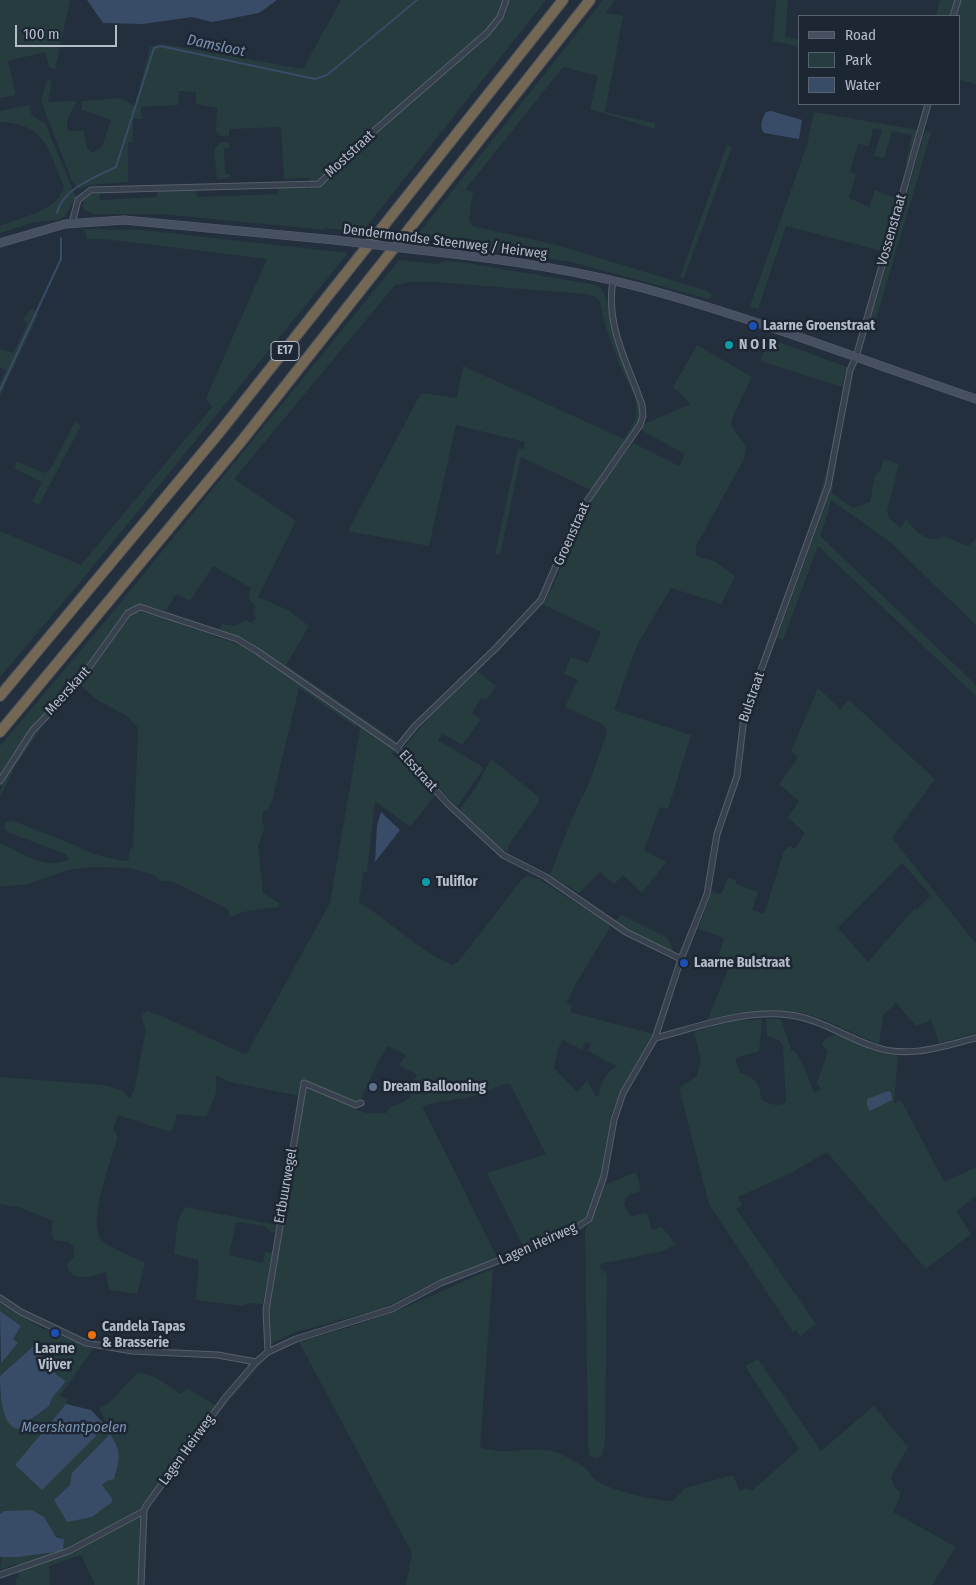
<!DOCTYPE html>
<style>
body{margin:0}
#map{position:relative;width:976px;height:1585px;overflow:hidden;background:#242f3e;font-family:"Fira Sans Condensed",sans-serif}
canvas{display:block}
.legend{position:absolute;left:798px;top:15px;width:162px;height:90px;box-sizing:border-box;background:#1d2633;border:1px solid #59626f;margin:0;padding:6px 9px;list-style:none;font-size:15px;color:#b4bcc9}
.legend li{display:flex;align-items:center;gap:10px;height:25px}
.legend b{width:25px;border:1px solid #59626f}
.scale{position:absolute;left:15px;top:25px;width:102px;height:22px;box-sizing:border-box;border:2px solid #b4bcc9;border-top:0;padding-left:6px;font-size:15px;line-height:18px;white-space:nowrap;color:#b4bcc9;-webkit-text-stroke:4px #1d2633;paint-order:stroke}
</style>
<div id="map">
<canvas width="976" height="1585"></canvas>
<ul class="legend">
<li><b style="height:6px;background:#465061"></b>Road</li>
<li><b style="height:14px;background:#263c3f"></b>Park</li>
<li><b style="height:14px;background:#394c67"></b>Water</li>
</ul>
<div class="scale">100 m</div>
</div>
<script>
const ctx = document.querySelector('canvas').getContext('2d');
ctx.lineJoin = 'round';
function fill(path, color) { ctx.fillStyle = color; ctx.fill(path, 'evenodd'); }
function strokePath(path, color, width, dash) { ctx.strokeStyle = color; ctx.lineWidth = width; ctx.lineCap = dash ? 'butt' : 'round'; ctx.setLineDash(dash || []); ctx.stroke(path); }
function label(font, color, halo, rows, align = 'center') {
  ctx.font = font + ' "Fira Sans Condensed",sans-serif'; ctx.lineWidth = 5; ctx.setLineDash([]); ctx.textBaseline = 'middle'; ctx.strokeStyle = halo; ctx.fillStyle = color; for (const [text, x, y, turn = 0] of rows) {
    ctx.save(); ctx.translate(x, y); ctx.rotate((+turn || 0) * Math.PI / 180); ctx.textAlign = isNaN(turn) ? turn : align; if (halo) ctx.strokeText(text, 0, 0); ctx.fillText(text, 0, 0); ctx.restore();
  }
}
fill(new Path2D(`
 M0,0H70L55,69L49,67L45,52L8,61L16,95L0,98Z
 M341,0H546L362,232L325,228V230L161,214H93L84,210L82,205L84,199L91,195L99,193L100,200L157,197V191L196,190L197,197L278,194V187L310,189L309,178L284,179L281,127L229,129V136H220L216,131L217,108L196,104V92L179,91L178,105L141,107L142,119H133V142H128V182L91,185L80,189L72,181L41,101L47,80L52,81L48,102L76,101C73,111 63,121 69,131H84L87,148L92,153L102,147L111,120L82,110V101L119,98L135,106L150,47L163,44L303,69Z
 M603,0H615L605,13L623,16L605,112L655,123V129L590,109L598,76L563,67L465,190L473,192L469,219L472,226L557,245L701,289L711,293L712,297L709,299L571,262L458,245L454,241L416,237Z
 M776,0H788L785,37L800,40V47L773,41Z
 M940,0H976V84L960,80V16H936Z
 M29,105L32,116L45,123L76,197L66,215L59,220L35,222L0,233V226C20,217 60,211 64,186C47,148 47,125 0,122V111Z
 M814,112L918,130L909,163H906L912,135L892,131L884,158L874,156L882,130L873,128L869,146L858,144L850,172L856,174L849,198L869,207L875,190L897,199L885,245L882,251L786,226L758,309L750,306L807,145Z
 M925,131L931,133L876,319L871,318Z
 M221,142H229V148H224L225,174H230L229,178L217,179L214,149Z
 M727,145L732,147L684,278L680,277Z
 M84,229L143,230L348,253L82,580L0,677V531L81,565L212,407L206,398L267,259L104,239H87Z
 M399,260L437,264L445,261L467,263L596,285C609,289 611,328 616,341C622,360 644,397 640,417C637,435 603,473 591,490L521,457L500,555L495,554L518,448L524,449L525,442L456,425L429,546L348,531L421,393L457,398L463,366L624,439L636,419V400L619,363L605,325L600,302L596,297L585,294L435,282H411L395,285L234,479L296,521L258,597L288,610L309,626L286,665L395,740L394,744L248,641L219,629L222,624L235,626L245,620L252,623L256,618L253,614L255,606L248,598L251,588L213,566L190,601L176,594L166,611L143,605L129,608L75,682L24,738L0,775V746L99,629Z
 M32,308L38,315L0,396V383L6,370L0,367V349L13,353L27,325L23,318Z
 M770,339L847,367L842,387L760,361Z
 M697,345L752,377L733,416L731,426L746,446L744,459L696,546V556L716,562L735,576L721,604L671,588L637,645L614,710L691,735L668,809L660,807L644,850L666,862L642,893L623,875L614,884L600,872L579,893L550,875L570,823L589,783L607,733L604,725L565,707L578,680L564,674L571,657L588,663L601,632L542,604C558,583 563,557 574,534C588,501 611,472 633,443L679,466L685,454L641,430L644,424L691,404L673,387Z
 M75,422L81,426L39,505L32,502L42,482L14,468L17,461L44,473L50,470Z
 M835,458L837,459L832,493L853,508L870,502L875,475L880,471L884,459L899,464L887,511L889,518L901,528L906,518C913,530 929,546 944,536L968,546L976,539V625L889,541L831,500L828,514L820,536L976,685V696L818,546L783,640L777,638L818,525L822,510L816,508L826,472L833,473Z
 M136,611L158,616L245,647L395,749L392,754L396,757L398,755L435,795L410,827L375,801L367,872H363L359,902C387,919 425,955 453,965L458,962L523,878L527,876L539,879L611,926L575,985L566,1004L572,1005L570,1012L653,1034C639,1060 621,1084 612,1113C601,1147 607,1196 580,1223L524,1248L487,1173L546,1154L510,1084C499,1083 492,1091 481,1094C462,1100 441,1101 422,1106L497,1257L435,1282L384,1308L293,1333L271,1344L269,1342V1309L305,1093L299,1096L230,1082L216,1075V1093L206,1117L177,1114L172,1130L170,1132L118,1115L113,1130L117,1134V1139C112,1160 84,1227 104,1242C116,1251 132,1256 145,1263L137,1294L109,1290L106,1272C93,1276 70,1284 67,1264L74,1257L73,1246L69,1242L54,1240L51,1233L53,1221L19,1207L0,1204V1077L104,1085L122,1090L130,1099L135,1087L146,1029L141,1017L146,1011L162,1016L246,1055L330,903L360,729L358,725L356,727L299,688L272,801L268,809L263,812L262,824L265,825L258,847L263,893L279,903L278,907L242,912L231,917L228,909L171,881H161L154,875L130,868L94,867L67,870L29,884L0,887V843C19,852 48,872 69,859L66,854L7,832L4,828L6,822L11,820L79,847C88,854 115,860 128,861L130,849L133,848L138,728L127,716L97,700L79,684L131,614ZM563,1040L582,1050L586,1042L591,1045L588,1051L616,1066C607,1072 599,1084 599,1095L596,1096L587,1081L577,1092L554,1068L558,1049ZM388,1046L406,1055L399,1065L417,1075L407,1090L410,1092V1097L403,1102L389,1108L386,1113H367L356,1110L378,1062Z
 M477,671L496,686L486,700L481,698L472,713L481,719L462,745L442,733L438,740L484,768L457,807L405,752L404,747L433,713Z
 M818,688L840,709L849,700L935,779L892,838L976,944V1033L939,1043L931,1020L916,1026L896,1003L883,1015L879,1044C854,1035 830,1020 803,1013C773,1006 737,1014 707,1021L730,964L717,960L724,938L698,929L712,892L721,894L728,878L736,880V884L758,892L752,910L764,914L784,851L789,846L795,849L805,833L788,817L799,801L779,784L798,757L791,751ZM902,863L931,895L917,909L915,908L868,962L838,928Z
 M40,725L42,727L16,765L0,797C0,771 25,745 40,725Z
 M491,759L539,797L538,803L508,846L509,852L499,848L459,811L476,787Z
 M622,915L668,938L673,951L614,922Z
 M762,1019L759,1051L735,1058L740,1073C754,1076 761,1085 761,1099C770,1105 778,1107 786,1102L783,1046L779,1040L767,1036L766,1019H781L791,1050C801,1052 810,1083 814,1093L821,1089L817,1083L828,1051L822,1045C825,1037 831,1035 839,1035L879,1052L898,1056L894,1103L901,1100L944,1182L976,1167V1196L956,1211L971,1234L926,1269L827,1152L791,1173L738,1197L742,1205L736,1209L816,1324L800,1336L796,1330L793,1332L709,1204L679,1088L697,1076L701,1060L694,1032L734,1021Z
 M636,1172L641,1191L630,1194L625,1199L624,1205L631,1216L647,1213L652,1230L662,1227L676,1245L659,1252L600,1264L601,1269L607,1274L605,1443L602,1456L595,1458L589,1455L588,1442L585,1232L604,1185Z
 M185,1207L276,1225V1231L273,1233L264,1226L236,1222L229,1255L263,1263L265,1252L272,1253L263,1304L248,1303L243,1306L196,1300L199,1260L174,1254L178,1220Z
 M493,1269L480,1447C507,1457 527,1445 552,1451C564,1455 577,1461 586,1469C589,1471 590,1475 593,1478C606,1490 656,1501 673,1501L685,1488L733,1475L740,1491L746,1488L752,1491L799,1449L745,1366L758,1359L821,1451L874,1406L908,1447L891,1477C896,1499 908,1482 893,1512L956,1547L932,1585H406L412,1553L299,1342C336,1331 373,1321 408,1306C437,1294 464,1280 493,1269Z
 M0,1303L40,1327L93,1349L60,1396L68,1399L66,1404L15,1465L42,1490L107,1424L99,1408L108,1404L138,1372L155,1377L181,1394L187,1388L215,1405L249,1366L268,1356L209,1424L157,1497L152,1493L143,1505L140,1514L138,1585H95L81,1555L49,1566L50,1585H16V1578L19,1576L17,1564L0,1570L2,1556L18,1557L64,1539L4,1511L0,1514V1395L29,1421L49,1406L57,1375L39,1353V1341L0,1376V1363L17,1343L13,1339L21,1326L0,1311ZM107,1480L101,1485L112,1498L54,1500L70,1485Z`), '#263c3f');
fill(new Path2D(`
 M87,0H277L259,13L212,22L192,17L143,24L103,23Z
 M771,111L802,120L799,139L764,133C759,127 762,118 766,112Z
 M381,812L400,830L375,862L377,825Z
 M888,1091L891,1092L892,1100L870,1111L867,1105V1099Z
 M0,1311L21,1326L13,1339L18,1343L1,1363Z
 M39,1341V1353L57,1375L66,1381L52,1398L49,1406L18,1429C1,1427 0,1390 0,1376Z
 M66,1404L91,1410L106,1426L42,1490L15,1465Z
 M110,1434C122,1453 120,1457 114,1479L107,1481L102,1485L112,1498V1502L92,1517L67,1522L54,1500L70,1485L72,1473Z
 M32,1510L44,1517L56,1537L64,1539L63,1551L18,1557H0V1514L4,1511Z`), '#394c67');
strokePath(new Path2D(`
 M57,213C62,189 97,176 116,167L154,48L160,46L315,79L327,75L417,0
 M0,390L61,259V238`), '#394c67', 2);
const minor = new Path2D(`
 M953,16L958,0
 M72,223L78,200L91,190L319,184L359,144L487,33L500,17L506,0
 M397,748L415,726L496,648L541,600L580,511L640,425L643,416L642,405C628,364 605,325 613,281
 M0,781L32,731L77,684L128,613L140,607L237,639L257,651L397,748L448,804L503,855L546,877L626,932L681,959
 M655,1038L681,959L707,894L717,834L737,776L744,717L828,486L850,370L856,357L928,104
 M0,1298L21,1312L86,1343L132,1351L218,1355L256,1362
 M268,1352L266,1310L304,1083L356,1105L361,1103
 M0,1575L69,1551L144,1511
 M141,1585L144,1511L146,1506L225,1398L256,1362L268,1352L296,1339L392,1309L441,1283L569,1233L589,1219L604,1176L614,1120L623,1093L655,1038C698,1027 745,1009 790,1015C821,1019 846,1038 875,1047C909,1059 943,1046 976,1038`);
const secondary = new Path2D(`
 M0,243L65,224L124,220L335,240
 M419,250C503,259 587,271 668,295C772,325 873,364 976,399`);
const motorway = new Path2D(`
 M0,696L219,433L563,0
 M0,732L240,443L590,0`);
strokePath(minor, '#565f6c', 7);
strokePath(secondary, '#565f6c', 9);
strokePath(motorway, '#434c59', 12);
strokePath(minor, '#38414e', 5);
strokePath(secondary, '#465061', 8);
strokePath(motorway, '#746855', 10);
const secondaryBridge = new Path2D(`
 M335,240L419,250`);
strokePath(secondaryBridge, '#565f6c', 9, []);
strokePath(secondaryBridge, '#465061', 8);
for (const [x, y, r, color] of [
 [753,326,5,"#1a4fb4"],
 [729,345,5,"#0f9aa8"],
 [426,882,5,"#0f9aa8"],
 [684,963,5,"#1a4fb4"],
 [373,1087,5,"#5c6f8a"],
 [55,1333,5,"#1a4fb4"],
 [92,1335,5,"#e8710a"]
]) { const dot = new Path2D(); dot.arc(x, y, r, 0, 2 * Math.PI); ctx.fillStyle = color; ctx.fill(dot); strokePath(dot, '#1d2633', 2); }
for (const [x, y, w] of [
 [285,351,28]
]) { const box = new Path2D(); box.roundRect(x - w / 2, y - 9.5, w, 19, 4); ctx.fillStyle = '#1d2633'; ctx.fill(box); strokePath(box, '#b4bcc9', 1); }
label('bold 12px', '#b4bcc9', null, [
 ["E17",285,351]
]);
label('14px', '#b4bcc9', '#1d2633', [
 ["Moststraat",350,154,-43],
 ["Vossenstraat",892,230,-74],
 ["Dendermondse Steenweg / Heirweg",445,242,7],
 ["Groenstraat",572,534,-66],
 ["Meerskant",68,691,-48],
 ["Bulstraat",752,697,-71],
 ["Elsstraat",418,771,48],
 ["Ertbuurwegel",286,1186,-80],
 ["Lagen Heirweg",538,1244,-24],
 ["Lagen Heirweg",187,1450,-54]
]);
label('bold 14px', '#b4bcc9', '#1d2633', [
 ["Laarne Groenstraat",763,326],
 ["N O I R",739,345],
 ["Tuliflor",436,882],
 ["Laarne Bulstraat",694,963],
 ["Dream Ballooning",383,1087],
 ["Candela Tapas",102,1327],
 ["& Brasserie",102,1343],
 ["Laarne",55,1349,"center"],
 ["Vijver",55,1365,"center"]
], 'left');
label('italic 15px', '#7c92b1', '#1d2633', [
 ["Damsloot",216,46,12],
 ["Meerskantpoelen",74,1428]
]);
</script>
